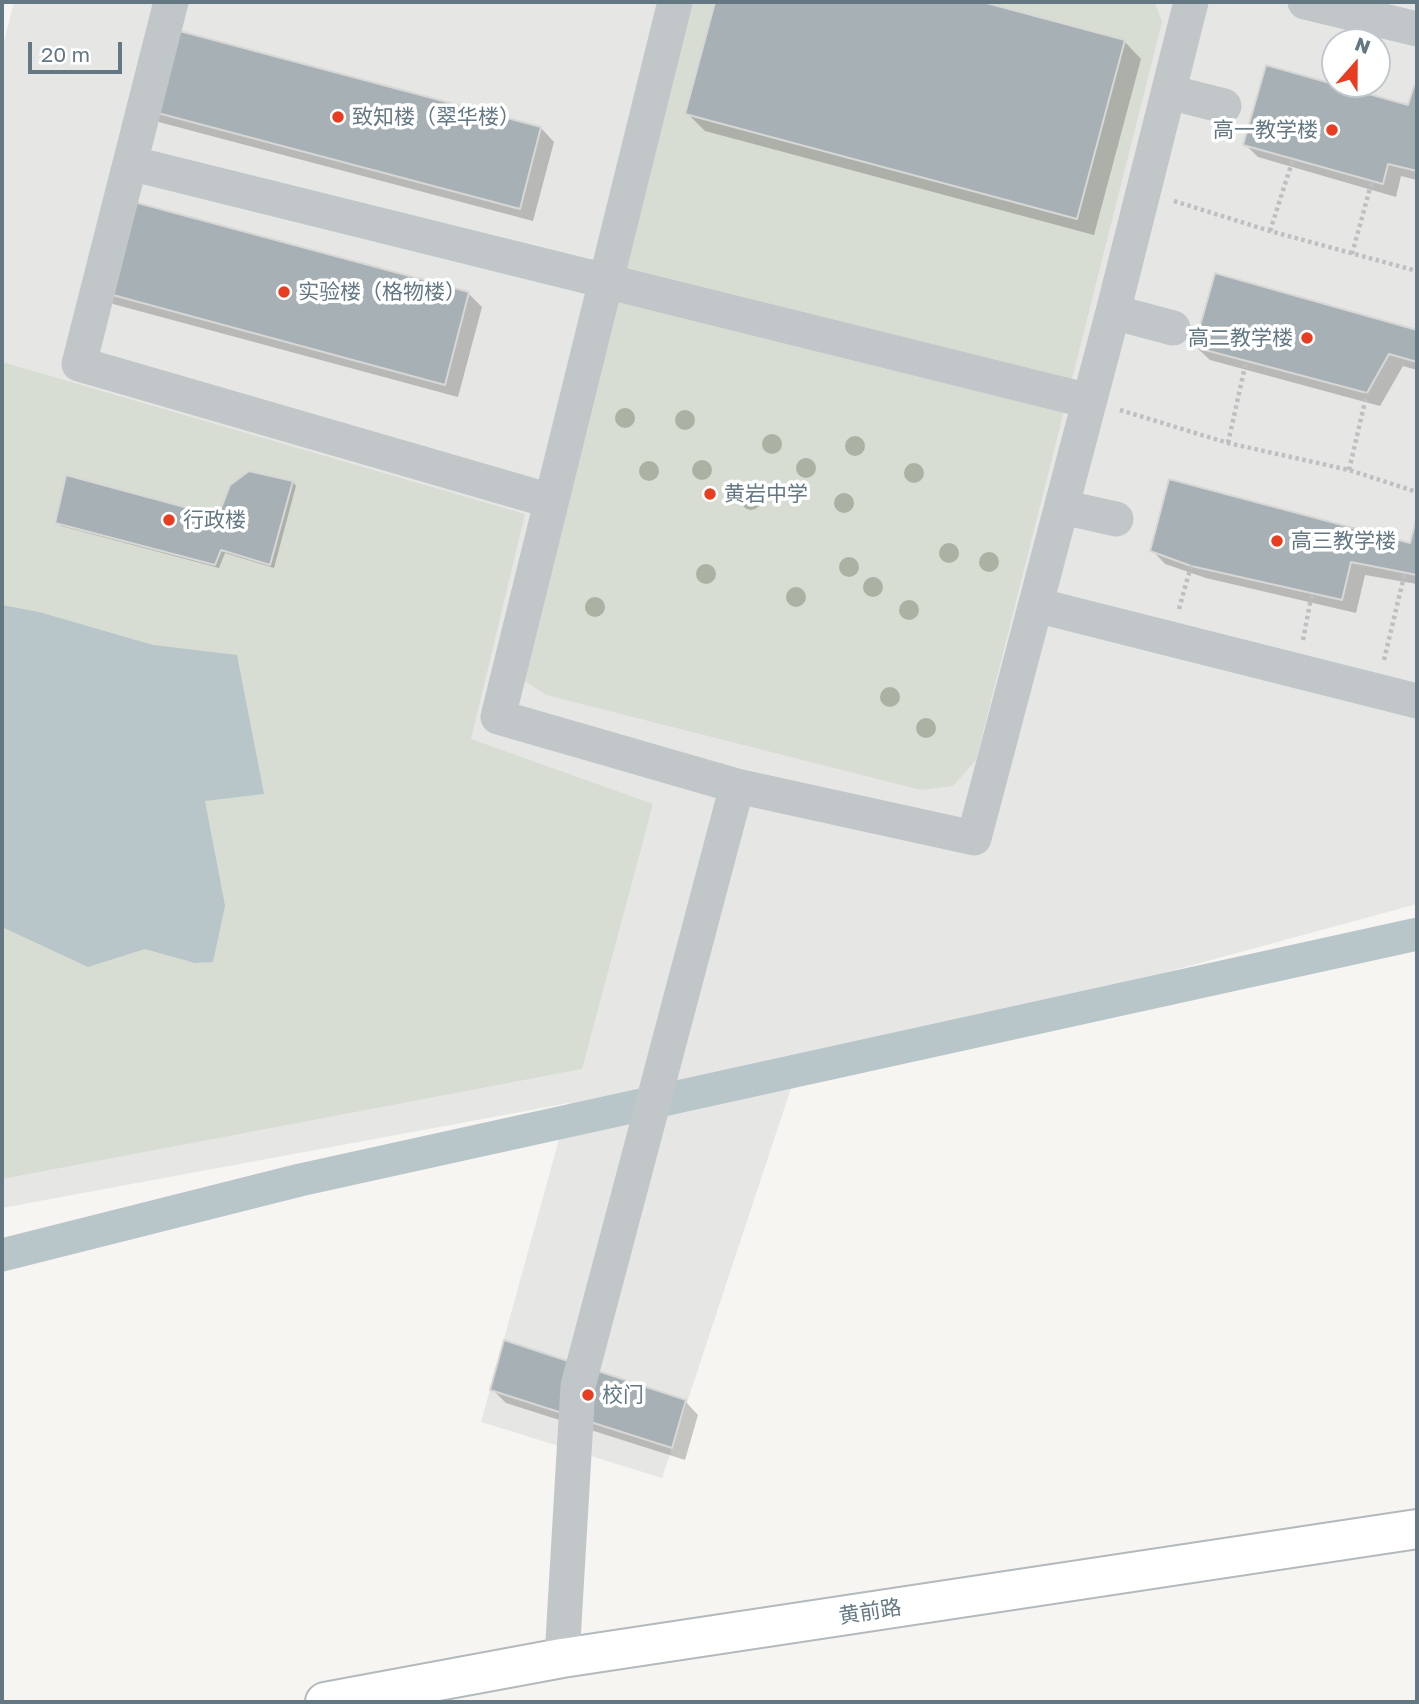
<!DOCTYPE html>
<meta charset="utf-8">
<style>
body{margin:0}
#map{position:relative;width:1419px;height:1704px;overflow:hidden;background:#f6f5f2;font-family:"Golos Text",sans-serif}
canvas{display:block}
.frame{position:absolute;inset:0;border:4px solid #647884;pointer-events:none}
.north{position:absolute;left:1321px;top:28px;width:70px;height:70px;box-sizing:border-box;background:#fff;border:2px solid #c1c9ce;border-radius:50%;rotate:21deg;font-size:19px;font-weight:700;line-height:28px;text-align:center;color:#647884}
.north::after{content:'';display:block;margin:auto;width:24px;height:32px;background:#e73e21;clip-path:polygon(50% 0,100% 100%,50% 72%,0 100%)}
.scale{position:absolute;left:28px;top:42px;width:94px;height:32px;box-sizing:border-box;border:4px solid #647884;border-top:0;padding-left:9px;font-size:21px;line-height:24px;white-space:nowrap;color:#647884;-webkit-text-stroke:5px #fff;paint-order:stroke}
</style>
<div id="map">
<canvas width="1419" height="1704"></canvas>
<div class="frame"></div>
<div class="north">N</div>
<div class="scale">20 m</div>
</div>
<script>
const ctx = document.querySelector('canvas').getContext('2d');
ctx.lineJoin = 'round';
function fill(path, color) { ctx.fillStyle = color; ctx.fill(path, 'evenodd'); }
function strokePath(path, color, width, dash) { ctx.strokeStyle = color; ctx.lineWidth = width; ctx.lineCap = dash ? 'butt' : 'round'; ctx.setLineDash(dash || []); ctx.stroke(path); }
function label(font, color, halo, rows, align = 'center') {
  ctx.font = font + ' "Golos Text","Noto Sans SC",sans-serif'; ctx.lineWidth = 7; ctx.setLineDash([]); ctx.textBaseline = 'middle'; ctx.strokeStyle = halo; ctx.fillStyle = color; for (const [text, x, y, turn = 0] of rows) {
    ctx.save(); ctx.translate(x, y); ctx.rotate((+turn || 0) * Math.PI / 180); ctx.textAlign = isNaN(turn) ? turn : align; if (halo) ctx.strokeText(text, 0, 0); ctx.fillText(text, 0, 0); ctx.restore();
  }
}
fill(new Path2D(`
 M14,2H1417V904L796,1073L662,1478L481,1422L569,1103L2,1208V49ZM1335,42H1377V84H1335Z`), '#e6e7e5');
fill(new Path2D(`
 M676,2H1155L1162,22L976,760L953,786L921,790L546,695L520,678Z
 M2,362L525,514L471,739L653,804L582,1069L2,1179Z`), '#d7ddd3');
fill(new Path2D(`
 M2,605L39,612L153,645L237,655L264,794L205,801L225,906L213,962L195,963L145,949L88,967L2,927Z`), '#b8c6c9');
fill(new Path2D(`
 M717,2H976L1124,41L1141,59L1094,235L705,131L687,113Z
 M1415,88L1417,89V180L1401,176L1396,197L1258,157L1245,144L1409,108Z
 M137,106L541,128L554,142L533,221L151,120Z
 M124,201L469,294L482,307L458,397L113,304L100,291Z
 M1216,275L1417,331V370L1403,366L1380,406L1210,360L1196,347Z
 M293,482L296,486L274,568L225,553L219,568L61,526L57,522L219,519Z
 M1417,523V584L1365,575L1356,613L1206,578L1165,564L1152,550L1411,545Z
 M492,1389L685,1401L698,1415L685,1460L506,1403Z`), '#0003');
strokePath(new Path2D(`
 M2,1255L300,1180L1417,934`), '#b8c6c9', 33);
const building = new Path2D(`
 M715,2H983L1125,40L1077,219L685,114Z
 M157,25L541,127L520,209L135,107Z
 M1266,65L1408,105L1414,86L1417,87V171L1388,164L1383,184L1243,145Z
 M123,199L469,292L445,385L98,291Z
 M1215,273L1417,330V362L1389,354L1367,393L1194,347Z
 M249,471L293,481L270,565L221,550L215,565L55,523L66,475L218,516L230,485Z
 M1169,479L1410,543L1417,516V575L1351,562L1342,600L1191,566L1150,551Z
 M504,1340L686,1400L672,1448L490,1390Z`);
fill(building, '#a7b1b5');
strokePath(building, '#d7d7d5', 2);
const secondary = new Path2D(`
 M325,1702L562,1658L1417,1529`);
strokePath(secondary, '#b3b9bd', 42);
strokePath(new Path2D(`
 M1174,201L1270,231L1417,271
 M1270,231L1293,159
 M1352,254L1372,181
 M1120,410L1228,443L1349,470L1417,492
 M1228,443L1246,362
 M1349,470L1367,393
 M1179,609L1191,566
 M1303,640L1312,593
 M1384,660L1405,572`), '#bdbfc1', 4.5, [3.5, 3.5]);
strokePath(new Path2D(`
 M171,2L79,364L551,501
 M675,2L498,717L737,786L974,838L1113,312L1191,2
 M1305,2L1417,29
 M1169,92L1224,106
 M130,163L1089,401
 M1113,312L1173,328
 M1062,507L1116,519
 M1036,605L1417,701
 M562,1658L578,1386L737,786`), '#c1c6c8', 35);
strokePath(secondary, '#fff', 38);
ctx.fillStyle = '#a9b2a3';
for (const [x, y] of [
 [625,418],
 [685,420],
 [772,444],
 [855,446],
 [806,468],
 [702,470],
 [649,471],
 [914,473],
 [751,500],
 [844,503],
 [949,553],
 [989,562],
 [849,567],
 [706,574],
 [873,587],
 [796,597],
 [595,607],
 [909,610],
 [890,697],
 [926,728]
]) { ctx.beginPath(); ctx.arc(x, y, 10, 0, 2 * Math.PI); ctx.fill(); }
for (const [x, y, r, color] of [
 [338,117,7,"#e73e21"],
 [1332,130,7,"#e73e21"],
 [284,292,7,"#e73e21"],
 [1307,338,7,"#e73e21"],
 [710,494,7,"#e73e21"],
 [169,520,7,"#e73e21"],
 [1277,541,7,"#e73e21"],
 [588,1395,7,"#e73e21"]
]) { const dot = new Path2D(); dot.arc(x, y, r, 0, 2 * Math.PI); ctx.fillStyle = color; ctx.fill(dot); strokePath(dot, '#fff', 2.5); }
label('21px', '#647884', '#fff', [
 ["致知楼（翠华楼）",352,117],
 ["高一教学楼",1318,130,"right"],
 ["实验楼（格物楼）",298,292],
 ["高二教学楼",1293,338,"right"],
 ["黄岩中学",724,494],
 ["行政楼",183,520],
 ["高三教学楼",1291,541],
 ["校门",602,1395]
], 'left');
label('21px', '#647884', '#fff', [
 ["黄前路",870,1612,-9]
]);
</script>
